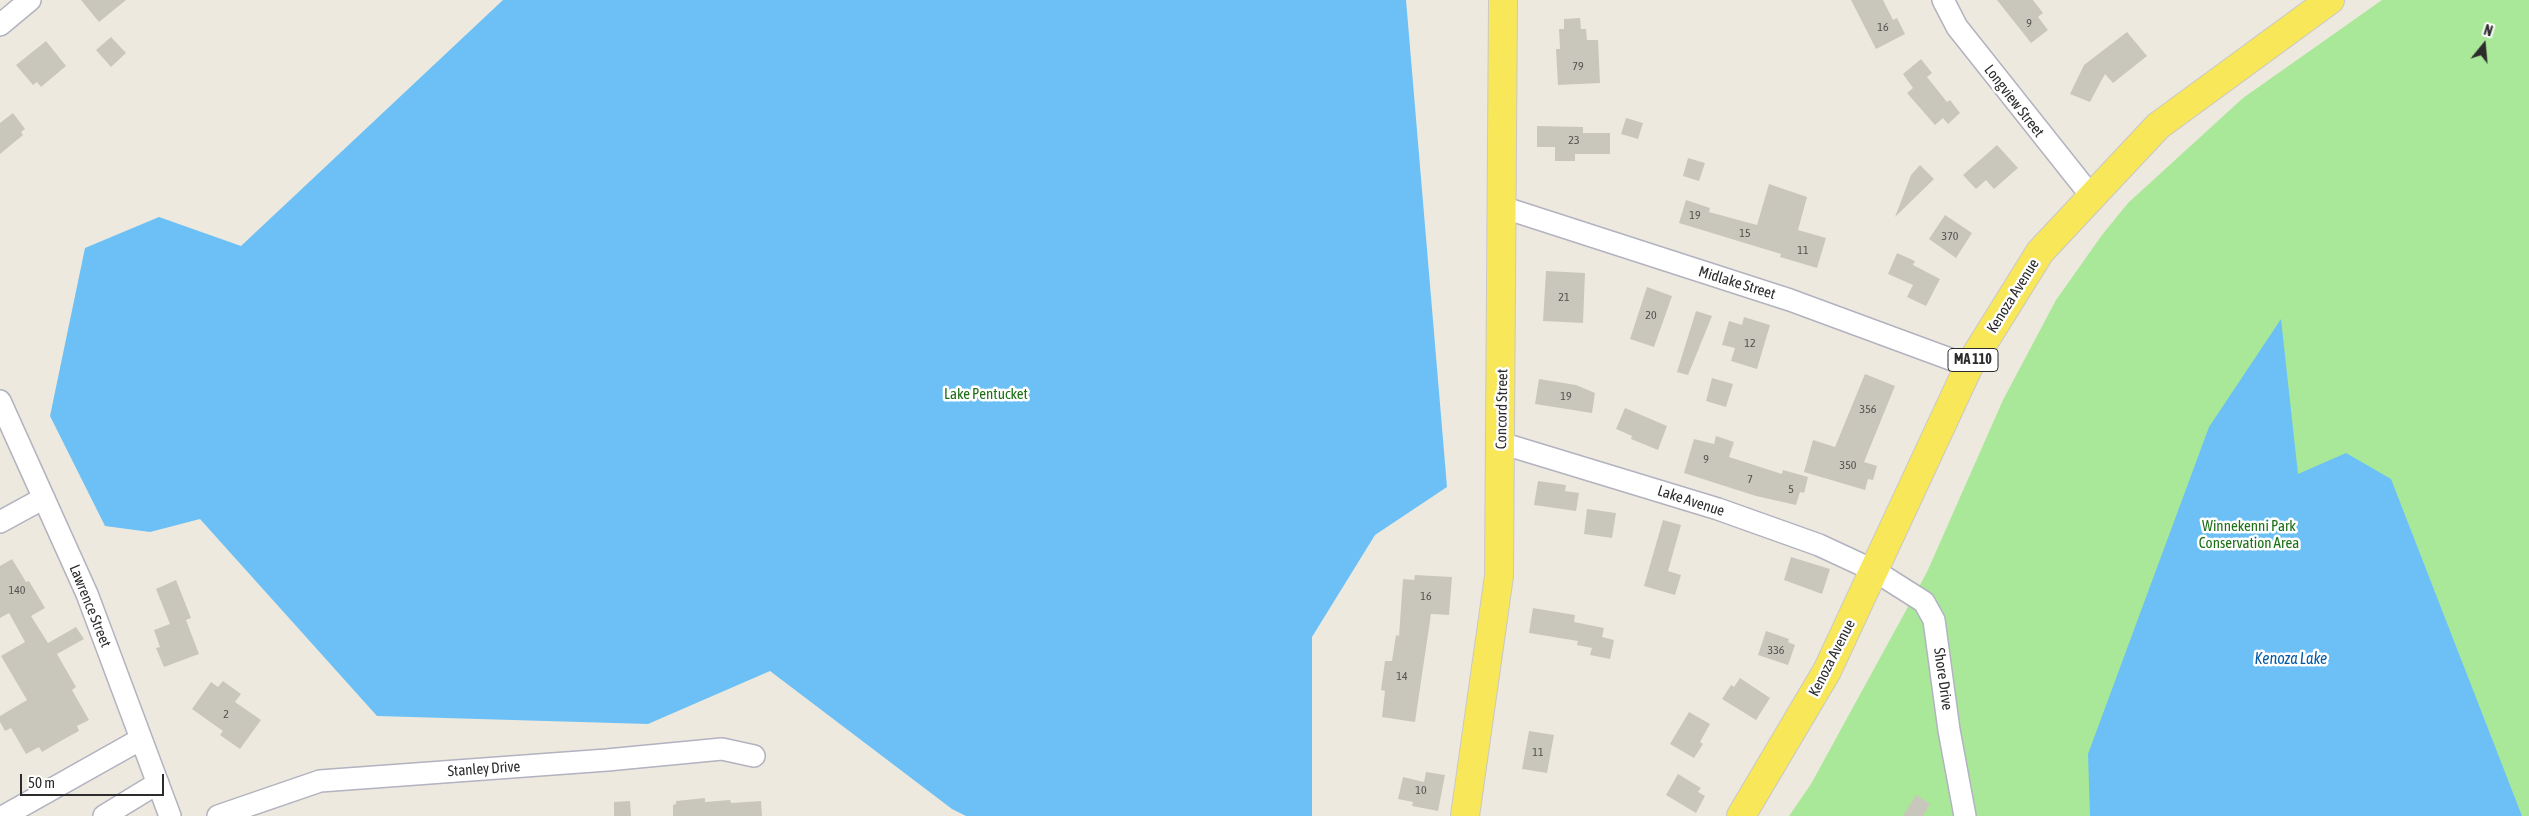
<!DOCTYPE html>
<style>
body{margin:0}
#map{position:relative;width:2529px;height:816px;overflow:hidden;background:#eee9de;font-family:"Asap Condensed",sans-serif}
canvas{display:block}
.north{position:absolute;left:2459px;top:20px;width:50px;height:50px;-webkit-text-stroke:4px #fff;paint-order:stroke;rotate:17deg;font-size:14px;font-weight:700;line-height:20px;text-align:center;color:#2c2c2c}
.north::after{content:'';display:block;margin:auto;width:18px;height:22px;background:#2c2c2c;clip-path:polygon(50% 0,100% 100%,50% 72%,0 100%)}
.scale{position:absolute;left:20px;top:774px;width:144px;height:22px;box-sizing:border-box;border:2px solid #2c2c2c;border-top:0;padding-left:6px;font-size:15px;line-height:18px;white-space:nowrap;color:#2c2c2c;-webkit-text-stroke:4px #fff;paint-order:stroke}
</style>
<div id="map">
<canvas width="2529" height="816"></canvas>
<div class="north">N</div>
<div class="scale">50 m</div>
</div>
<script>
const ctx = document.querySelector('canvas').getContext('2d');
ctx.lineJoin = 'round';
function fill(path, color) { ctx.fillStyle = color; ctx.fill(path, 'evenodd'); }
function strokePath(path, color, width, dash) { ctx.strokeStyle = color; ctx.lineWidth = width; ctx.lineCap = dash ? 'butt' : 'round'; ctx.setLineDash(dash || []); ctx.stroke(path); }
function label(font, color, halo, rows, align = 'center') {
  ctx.font = font + ' "Asap Condensed",sans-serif'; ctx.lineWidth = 5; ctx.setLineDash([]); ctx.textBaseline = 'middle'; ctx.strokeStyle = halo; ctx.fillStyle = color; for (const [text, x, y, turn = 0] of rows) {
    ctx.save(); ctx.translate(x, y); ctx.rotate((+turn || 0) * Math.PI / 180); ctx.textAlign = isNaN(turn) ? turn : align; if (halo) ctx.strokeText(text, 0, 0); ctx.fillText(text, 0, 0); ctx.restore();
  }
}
fill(new Path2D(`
 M2382,0H2529V816H1789L1811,784L1927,572L2003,400L2056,300L2102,235L2128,203L2243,98Z`), '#a9e898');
fill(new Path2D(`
 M503,0H1406L1447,487L1375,535L1312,637V816H966L952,809L770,671L648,724L377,716L200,519L150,532L105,526L50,416L85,248L159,217L241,246Z
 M2281,319L2298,474L2346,453L2391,479L2522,816H2090L2088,754L2209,427Z`), '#6cc0f5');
fill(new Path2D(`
 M81,0H126L99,22Z
 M1851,0H1883L1893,20L1897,18L1905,34L1876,49Z
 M1997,0H2033L2043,13L2038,17L2048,30L2031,43Z
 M1580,18L1581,29H1586L1587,40H1598L1600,83L1558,85L1556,49H1560L1559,29H1564V19Z
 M2127,32L2147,56L2113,83L2105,74L2090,102L2070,94L2084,65Z
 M111,37L126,53L111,67L96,50Z
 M46,41L66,66L41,87L37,82L33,85L16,65Z
 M1921,59L1932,73L1927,77L1947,102L1950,100L1960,113L1948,124L1943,118L1935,125L1907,93L1913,88L1903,74Z
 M13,113L25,129L21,132L23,135L0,154V123Z
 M1626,118L1643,123L1638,139L1621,134Z
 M1537,126L1583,127V133H1610V154H1575V161H1555V147H1537Z
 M1997,145L2018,168L1994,189L1986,180L1976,189L1963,175Z
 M1688,158L1705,163L1699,181L1683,176Z
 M1920,165L1934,179L1895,217L1911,175Z
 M1769,184L1807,197L1798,230L1826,238L1817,268L1780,257L1781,254L1679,223L1686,200L1710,208L1709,212L1757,225Z
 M1945,215L1972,233L1956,258L1929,239Z
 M1897,253L1915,261L1913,265L1940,279L1926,306L1907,297L1913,285L1888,274Z
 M1546,271L1585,273L1583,323L1543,321Z
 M1647,287L1672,296L1654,347L1630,339Z
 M1696,311L1712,316L1688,375L1677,372Z
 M1744,317L1770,325L1757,369L1731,361L1735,348L1722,345L1729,321L1742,325Z
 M1865,374L1895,386L1864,462L1877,466L1873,480L1868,479L1865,490L1804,472L1813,440L1835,447Z
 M1712,378L1733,384L1726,407L1706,401Z
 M1539,379L1576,385L1595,393L1592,413L1535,404Z
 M1625,408L1667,426L1658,450L1631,439L1632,436L1616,429Z
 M1716,436L1734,442L1729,457L1782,474L1783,470L1808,477L1804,493L1800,492L1796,505L1756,496L1684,473L1694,439L1714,444Z
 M1538,481L1566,485L1565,491L1579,493L1576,511L1534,505Z
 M1587,509L1616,513L1612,538L1584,534Z
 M1663,520L1681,525L1668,571L1681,575L1675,595L1644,586Z
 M1791,557L1830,569L1822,594L1784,580Z
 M12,559L26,582L29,581L45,608L31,616L48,643L76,627L84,639L57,654L76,687L72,690L89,720L77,726L79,731L66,738L42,752L39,747L26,754L11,728L5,731L0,722V716L27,700L1,656L25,642L9,613L0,618V566Z
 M1415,575L1452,577L1449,615L1431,614L1415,722L1382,717L1385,691L1381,690L1385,661H1392L1396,635L1399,636L1403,579L1414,580Z
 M176,580L191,618L186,620L199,654L164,667L156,648L160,647L154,630L170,624L156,589Z
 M1533,608L1575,615L1574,622L1604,628L1602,637L1614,640L1610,659L1590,655L1592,648L1577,645L1578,641L1529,633Z
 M1766,631L1789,639L1788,642L1795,645L1788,665L1758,655Z
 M1740,678L1770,698L1756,720L1722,699L1731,685L1734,687Z
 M223,681L241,694L235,702L261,720L240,749L220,735L223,731L192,709L211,682L218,687Z
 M1689,712L1710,724L1700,742L1703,744L1694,758L1670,744Z
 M1529,731L1554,735L1547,773L1522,769Z
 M1426,772L1445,775L1438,811L1412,806L1413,802L1398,799L1403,777L1424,782Z
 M1678,774L1701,788L1698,792L1705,796L1696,813L1666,795Z
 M1916,795L1930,804L1923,816H1903Z
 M705,798V802L730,800L731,803L761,801L762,816H673V805L676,804V801Z
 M630,801L631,816H614V802Z`), '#c9c7bc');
const minor = new Path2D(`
 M1943,0L1957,27L2092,197
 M0,25L30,0
 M1502,207L1790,300L1969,366
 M0,401L87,594L170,816
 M1501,443L1718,509L1819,545L1875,571L1924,602L1934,620L1949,730L1965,816
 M0,522L44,498
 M4,816L141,739
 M104,816L158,783
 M218,816L320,781L607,760L722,749L754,756`);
const major = new Path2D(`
 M1465,816L1499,576L1503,0
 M1741,816L1827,671L1969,366L2040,252L2158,126L2330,0`);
strokePath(minor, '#b2b2c0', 24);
strokePath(major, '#c8c8c8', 30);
strokePath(minor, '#fff', 21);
strokePath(major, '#f8e759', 28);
label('12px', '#535350', null, [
 ["9",2029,23],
 ["16",1883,27],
 ["79",1578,66],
 ["23",1574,140],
 ["19",1695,215],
 ["15",1745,233],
 ["370",1950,236],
 ["11",1803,250],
 ["21",1564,297],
 ["20",1651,315],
 ["12",1750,343],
 ["19",1566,396],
 ["356",1868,409],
 ["9",1706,459],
 ["350",1848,465],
 ["7",1750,479],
 ["5",1791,489],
 ["140",17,590],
 ["16",1426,596],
 ["336",1776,650],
 ["14",1402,676],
 ["2",226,714],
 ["11",1538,752],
 ["10",1421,790]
]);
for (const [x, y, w] of [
 [1973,360,50]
]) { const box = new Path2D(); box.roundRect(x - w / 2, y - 11.5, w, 23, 4); ctx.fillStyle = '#fff'; ctx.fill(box); strokePath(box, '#2c2c2c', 1); }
label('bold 14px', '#2c2c2c', null, [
 ["MA 110",1973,360]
]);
label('15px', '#2c2c2c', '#fff', [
 ["Longview Street",2014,101,52],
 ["Midlake Street",1737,283,17],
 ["Kenoza Avenue",2013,296,-58],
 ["Concord Street",1502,409,-89],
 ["Lake Avenue",1691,501,18],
 ["Lawrence Street",90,606,68],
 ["Kenoza Avenue",1832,658,-63],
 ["Shore Drive",1943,679,82],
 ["Stanley Drive",484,769,-4]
]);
label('15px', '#1e6f17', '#fff', [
 ["Lake Pentucket",986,394],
 ["Winnekenni Park",2249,526],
 ["Conservation Area",2249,543]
]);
label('italic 16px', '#065ba6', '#fff', [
 ["Kenoza Lake",2291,659]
]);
</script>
